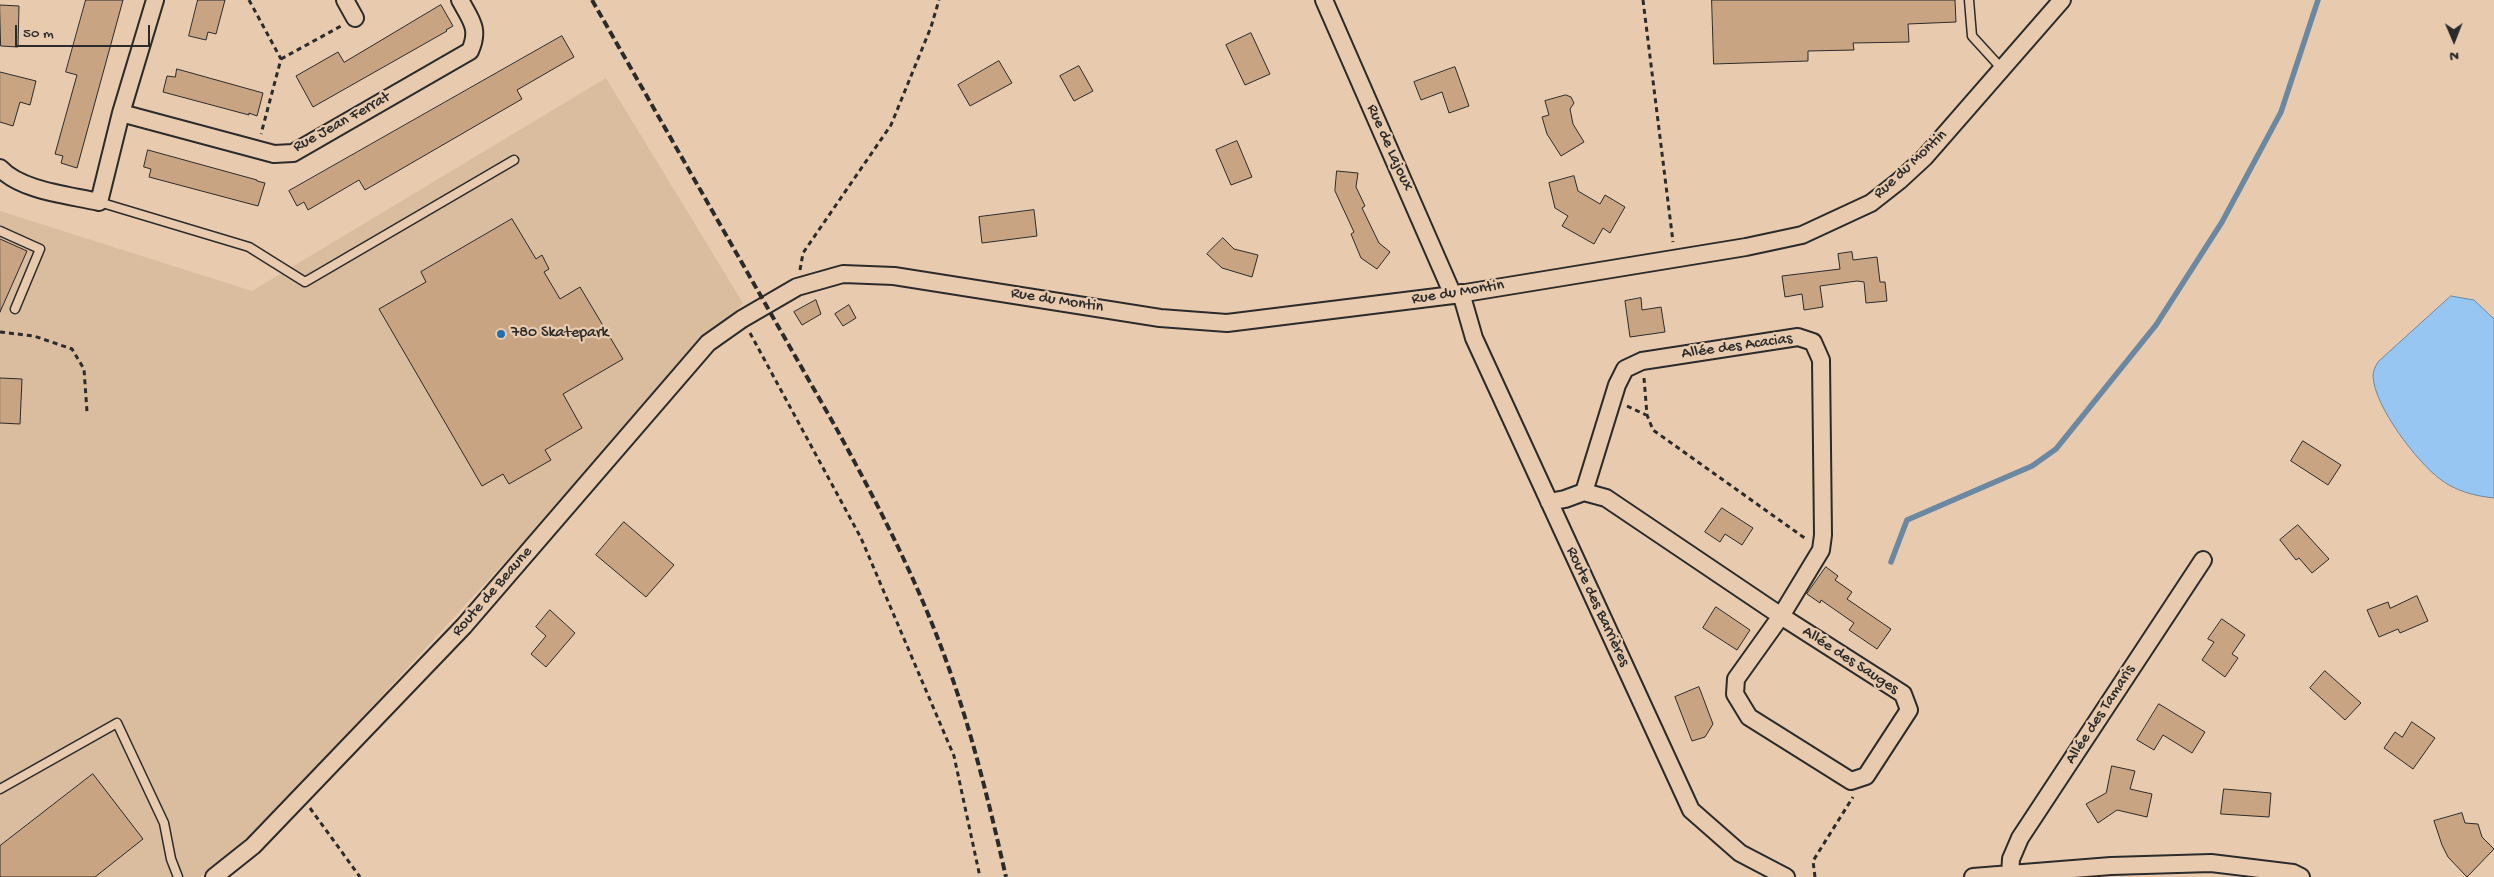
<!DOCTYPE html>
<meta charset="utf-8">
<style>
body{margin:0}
#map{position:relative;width:2494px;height:877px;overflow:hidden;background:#e8cbae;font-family:"Gochi Hand",sans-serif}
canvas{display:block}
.north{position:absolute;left:2429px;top:15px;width:50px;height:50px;-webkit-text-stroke:4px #e8cbae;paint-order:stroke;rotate:179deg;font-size:14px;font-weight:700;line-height:20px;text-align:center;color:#2b2b2b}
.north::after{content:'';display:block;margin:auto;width:18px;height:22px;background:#2b2b2b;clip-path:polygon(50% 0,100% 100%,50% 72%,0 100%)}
.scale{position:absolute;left:15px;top:25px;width:135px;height:22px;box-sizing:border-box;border:2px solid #2b2b2b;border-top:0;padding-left:6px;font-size:15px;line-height:18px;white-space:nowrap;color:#2b2b2b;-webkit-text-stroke:4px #e8cbae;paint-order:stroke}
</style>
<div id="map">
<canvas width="2494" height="877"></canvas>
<div class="north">N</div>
<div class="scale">50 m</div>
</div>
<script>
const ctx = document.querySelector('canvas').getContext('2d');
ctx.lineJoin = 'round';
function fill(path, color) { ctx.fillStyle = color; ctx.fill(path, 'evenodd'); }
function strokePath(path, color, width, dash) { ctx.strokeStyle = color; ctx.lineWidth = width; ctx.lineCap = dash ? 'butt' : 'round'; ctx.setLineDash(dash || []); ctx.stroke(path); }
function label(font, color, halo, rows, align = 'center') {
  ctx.font = font + ' "Gochi Hand",sans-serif'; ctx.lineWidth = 4.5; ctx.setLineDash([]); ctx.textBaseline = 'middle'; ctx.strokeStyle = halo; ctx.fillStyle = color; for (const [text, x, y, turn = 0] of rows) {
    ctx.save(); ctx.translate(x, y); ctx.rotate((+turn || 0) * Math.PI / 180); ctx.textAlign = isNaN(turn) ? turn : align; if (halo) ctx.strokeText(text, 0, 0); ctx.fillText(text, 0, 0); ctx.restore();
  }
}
fill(new Path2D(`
 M606,78L743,303L252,837L200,877H0V211L252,291Z`), '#dabc9f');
const water = new Path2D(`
 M2451,296L2474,300L2494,319V498C2475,496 2455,491 2440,479C2417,462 2374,406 2373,376C2373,371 2375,367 2378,362Z`);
fill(water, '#96c6f1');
strokePath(water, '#6b88a2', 1);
strokePath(new Path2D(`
 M1891,562L1907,520L2032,466L2056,449L2156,325L2222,222L2281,112L2318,0`), '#6b88a2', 5.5);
const building = new Path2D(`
 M86,0H123L77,168L61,163L63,156L55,154L77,75L66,72Z
 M198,0H225L216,34L208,32L206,40L189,36Z
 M1712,0H1955L1956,22L1908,24L1909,42L1853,43L1854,50L1808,51V61L1714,64Z
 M0,5L19,6L18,47L1,46Z
 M441,5L453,26L446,30L447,31L313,107L296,76L338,52L344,62Z
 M1251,33L1270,74L1245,85L1226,45Z
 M562,36L574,57L517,90L522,99L365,190L359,180L308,210L304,202L297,206L289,191Z
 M999,61L1012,83L970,106L958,85Z
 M1079,66L1093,91L1074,101L1060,76Z
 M1455,67L1469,106L1449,113L1442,92L1421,100L1414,82Z
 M177,69L263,93L257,116L249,113V115L163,92L167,76L175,77Z
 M0,72L36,81L30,105L20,102L13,126L0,122Z
 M1566,95L1571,97L1574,103L1570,109L1573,124L1584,142L1561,156L1547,134L1542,117L1549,115L1545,101Z
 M1237,141L1252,177L1231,185L1216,150Z
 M148,150L257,180V181L265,183L258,206L149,177L151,169L144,167Z
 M1337,171L1358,173L1356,187L1365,206L1362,208L1379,243L1390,252L1377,269L1361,258L1351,234L1354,232L1335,191Z
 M1574,176L1578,191L1600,204L1605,195L1625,207L1610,233L1603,228L1594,244L1562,226L1568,216L1555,208L1549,183Z
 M1034,210L1037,236L982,243L979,217Z
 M512,219L536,259L542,255L549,269L544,272L560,299L580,287L623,359L563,394L582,428L545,450L551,460L509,484L503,474L482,486L379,309L426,282L421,272Z
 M1223,238L1234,249L1258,255L1252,277L1222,268L1207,254Z
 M0,239L27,251L0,312Z
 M1852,252L1853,260L1877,257L1880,282H1885L1887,301L1866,303L1864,282L1857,281L1820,286L1823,307L1804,310L1802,294L1785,297L1782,276L1840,269L1838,254Z
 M1641,298L1642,310L1661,307L1665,332L1630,337L1625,301Z
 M816,300L821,314L802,325L794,312Z
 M849,305L856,318L843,326L835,314Z
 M0,378L22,379L20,424L0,423Z
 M2303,441L2341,465L2328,485L2291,461Z
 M1722,508L1753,528L1742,545L1725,534L1720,542L1705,532Z
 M624,522L674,565L646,597L596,555Z
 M2298,525L2329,559L2312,573L2299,558L2296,560L2280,540Z
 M1826,567L1838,576L1835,580L1852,592L1847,599L1891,629L1877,649L1849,630L1854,623L1821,600L1820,603L1807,594Z
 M2417,596L2428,621L2400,633L2398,629L2379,637L2367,610L2388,602L2390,608Z
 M1716,607L1750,630L1737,650L1703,628Z
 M550,610L575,633L546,667L531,654L546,636L536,627Z
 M2222,619L2245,635L2232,654L2238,658L2225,677L2202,660L2214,642L2208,639Z
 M2325,671L2361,703L2345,720L2310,688Z
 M1699,687L1713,724L1705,737L1692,741L1675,697Z
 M2159,704L2205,732L2192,753L2163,735L2154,750L2137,740Z
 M2412,722L2435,738L2413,769L2384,748L2395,732L2402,737Z
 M2112,766L2135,771L2130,789L2152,794L2147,817L2117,810L2098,823L2086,804L2106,793Z
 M93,774L143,839L95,877H0V846Z
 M2224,789L2271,793L2269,817L2221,814Z
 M2462,813L2465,823L2478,824L2482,837L2494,849L2467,877L2448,857L2442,845L2434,821Z`);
fill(building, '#c8a482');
strokePath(building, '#2b2b2b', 1);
const service = new Path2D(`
 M1969,0L1972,36L2003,70
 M99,202L249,247L305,282L514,160
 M0,231L40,249L15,309
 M0,789L117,723L164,823L171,859L178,877`);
const minor = new Path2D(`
 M345,0L355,18
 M1324,0L1453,295
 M121,113L274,154L293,153L470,51C480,29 471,20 460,0
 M0,168C21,191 69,195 99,202L121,113L155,0
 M1461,293L1474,338L1691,810L1740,853L1786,877
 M1549,502L1565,499L1584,492L1606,498L1781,616L1903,694L1909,710L1866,776L1851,781L1749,717L1735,694L1736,679L1781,616L1821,550L1823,535L1821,360L1813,342L1798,337L1642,361L1625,369L1617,385L1584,492
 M2010,875L2011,859L2020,838L2203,560
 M214,877L253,846L464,626L708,343L742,319L797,287L843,274L894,276L1160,318L1227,323L1453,295L1746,247L1802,235L1871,203L1899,181L1925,157L2062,0
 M1973,877L2111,866L2211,863L2293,873L2301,877`);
strokePath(service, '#2b2b2b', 11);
strokePath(minor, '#2b2b2b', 20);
strokePath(new Path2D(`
 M249,0L281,59L261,134
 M1643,0L1673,242
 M281,59L341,26
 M800,270L803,253L891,125L931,27L939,0
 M0,332L34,336L72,349L84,369L87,412
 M750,333L861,538L954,756L980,877
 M1644,378L1647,415L1653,430L1806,539
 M1627,406L1646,415
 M310,808L360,877
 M1815,877L1813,861L1853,797`), '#2b2b2b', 3, [5, 4]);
strokePath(service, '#e8cbae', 8);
strokePath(minor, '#e8cbae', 16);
strokePath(new Path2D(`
 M592,0L835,426C874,497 911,568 940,644C969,720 988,798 1006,877`), '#2b2b2b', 4, [8, 4]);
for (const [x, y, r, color] of [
 [501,334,5,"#1f6fb2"]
]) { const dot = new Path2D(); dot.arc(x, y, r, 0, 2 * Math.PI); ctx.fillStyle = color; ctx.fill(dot); strokePath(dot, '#e8cbae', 2); }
label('16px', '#2b2b2b', '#e8cbae', [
 ["Rue Jean Ferrat",342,123,-29],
 ["Rue de Lajoux",1389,148,66],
 ["Rue du Montin",1911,165,-43],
 ["Rue du Montin",1458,293,-9],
 ["Rue du Montin",1057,301,9],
 ["Allée des Acacias",1737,347,-8],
 ["Route de Beaune",493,592,-49],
 ["Route des Barrières",1597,607,65],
 ["Allée des Sauges",1850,661,33],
 ["Allée des Tamaris",2101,715,-57]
]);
label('16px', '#2b2b2b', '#e8cbae', [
 ["780 Skatepark",511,334]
], 'left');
</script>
